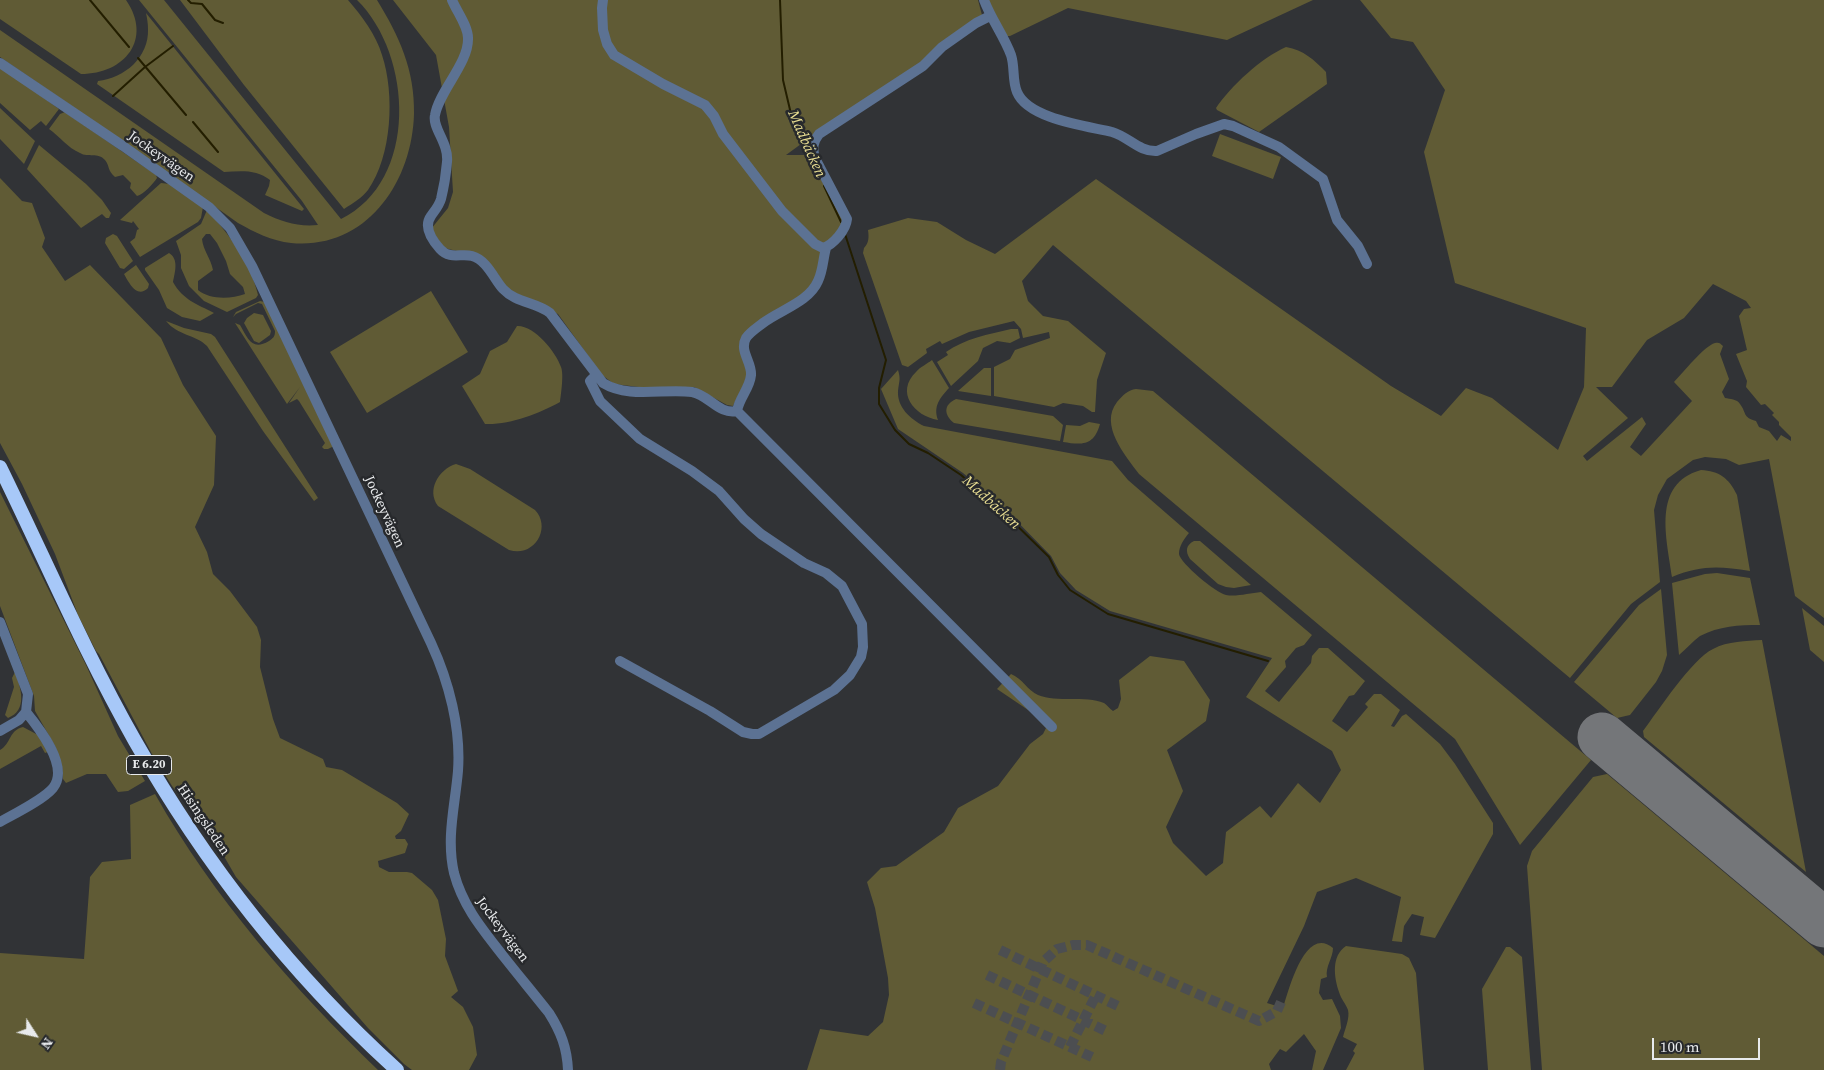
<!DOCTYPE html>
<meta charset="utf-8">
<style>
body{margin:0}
#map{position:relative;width:1824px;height:1070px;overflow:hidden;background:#313336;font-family:"Source Serif 4",serif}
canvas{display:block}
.north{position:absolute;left:10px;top:1010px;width:50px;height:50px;-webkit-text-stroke:4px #27292c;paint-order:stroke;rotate:125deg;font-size:14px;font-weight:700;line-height:20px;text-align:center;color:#e8eaec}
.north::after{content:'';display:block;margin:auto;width:18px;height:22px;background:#e8eaec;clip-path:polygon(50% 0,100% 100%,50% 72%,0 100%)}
.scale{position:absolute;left:1652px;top:1038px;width:108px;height:22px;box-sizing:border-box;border:2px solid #e8eaec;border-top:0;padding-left:6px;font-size:15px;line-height:18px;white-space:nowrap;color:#e8eaec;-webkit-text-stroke:4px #27292c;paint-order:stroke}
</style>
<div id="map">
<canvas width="1824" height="1070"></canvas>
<div class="north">N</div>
<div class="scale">100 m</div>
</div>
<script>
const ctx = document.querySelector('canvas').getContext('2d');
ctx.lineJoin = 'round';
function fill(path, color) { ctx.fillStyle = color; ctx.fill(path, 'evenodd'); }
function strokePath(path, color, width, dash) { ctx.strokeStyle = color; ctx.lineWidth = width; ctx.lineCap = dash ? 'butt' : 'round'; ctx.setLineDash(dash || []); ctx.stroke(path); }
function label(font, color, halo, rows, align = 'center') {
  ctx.font = font + ' "Source Serif 4",serif'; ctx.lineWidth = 5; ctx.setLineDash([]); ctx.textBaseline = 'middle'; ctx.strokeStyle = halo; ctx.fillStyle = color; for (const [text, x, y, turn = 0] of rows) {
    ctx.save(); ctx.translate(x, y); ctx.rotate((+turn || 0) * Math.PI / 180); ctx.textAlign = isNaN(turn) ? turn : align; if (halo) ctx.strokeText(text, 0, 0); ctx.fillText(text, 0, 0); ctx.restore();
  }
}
fill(new Path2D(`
 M0,0H126C153,39 125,74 81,74L0,19Z
 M139,0H164L341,219C419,181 413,55 357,0H377C399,36 415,70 414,114C412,183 366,250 291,243C272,241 254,232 238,223L127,144L0,57V30L264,213C282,222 298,227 318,225L302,201Z
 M180,0H348C362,16 376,35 382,55C395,94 392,156 368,190C362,198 353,203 344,209L244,85Z
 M393,0H978L982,15L922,63L812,136L786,155H807L844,220L811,288L741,339L748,376L733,406L727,405L694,387H639L614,384L602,375L558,314L507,289L498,274L483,257L444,248L431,229L448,208L453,192L449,127L436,55Z
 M987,0H1313L1227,40L1068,8L1010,36H1003Z
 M1360,0H1824V618L1795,596L1769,459L1739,465L1726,459L1705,457L1693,460L1667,479L1658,495L1654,510L1660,582L1631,604L1570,678L1053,245L1022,281L1028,301L1043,316L1068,321L1106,353L1097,380L1095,412H1092L1083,406L1063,403L1054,407L994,396V367L1010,359L1015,350L1050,338L1049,332L1023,338L1021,329L1014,321L969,332L942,344L940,341L926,349L927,353L908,367L902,365L863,253L864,248C869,243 869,237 868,230L908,218L937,222L966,240L995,254L1096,179L1391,386L1441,416L1466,388L1492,398L1558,450L1584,387L1586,328L1455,283L1424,152L1445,90L1413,42L1391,38ZM1713,284L1746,301L1751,308L1744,309L1739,316L1747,350L1736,354L1747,381L1746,387L1761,405L1765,404L1774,413L1772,415L1779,422V425L1791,437V441L1781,435L1777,441L1769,431L1759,427L1756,421C1742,417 1747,413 1740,404C1737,399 1730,399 1725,398L1722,392L1729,379L1720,354L1723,346C1720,343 1719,342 1715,343C1704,346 1683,373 1674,382L1692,401L1641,456L1630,447L1646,424L1642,417L1587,461L1583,456L1628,418L1596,387H1612L1647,340L1684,318Z
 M146,13L304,209L302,211L265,195L269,186L270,180C257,169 240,171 224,172L97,84L98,81C125,78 149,57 148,29C148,23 147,18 146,13Z
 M1286,47C1304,50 1314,60 1326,72L1327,84L1259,132L1217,110L1216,108C1231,86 1261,58 1286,47Z
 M0,66L59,109L46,126L41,121L30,130L0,103Z
 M0,108L35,141L24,164L0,139Z
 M65,112L156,175L157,178C153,184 144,194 137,196L130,188L131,183L123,175L115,177C107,170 110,166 105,160C98,152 88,158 80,153C68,148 59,136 49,129L60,114Z
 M1220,134L1281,157L1273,179L1212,156Z
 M39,145L86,184L102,200L111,213L109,218H106L102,214L81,228L27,169Z
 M0,178L22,201L32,203L45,238L42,247L65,281L90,265L161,338L183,385L216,436L214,485L195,527L207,552L213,574L230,591L257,627L261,640L260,667L273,719L280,738L323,759L326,767L342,770L397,803L409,814L401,831L395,836L396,839H405L408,844L405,853L378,861L379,867L389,872H407L412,873L432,890L438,900L446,939L445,956L458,991L451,997L463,1007L473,1027L477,1055L469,1070H412L404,1064L368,1028L236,877L218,846L172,786L152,754L99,654L96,651L78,615L55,554L22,484L0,443Z
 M161,183L170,184L203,207L201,218L198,222L140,257L130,242L135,238L137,230L139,229L133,221L132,223L120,220Z
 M207,210C229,234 251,263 258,295L256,298L227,312L204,301L189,286L181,268V255L176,241L201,224ZM206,234H210L217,243L226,261L230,274L243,287L245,294C231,299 210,300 198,290V281L213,270C211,259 203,250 202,239Z
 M113,234L117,236L133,261L124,269L120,268L105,243L106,238Z
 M169,253C179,259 175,272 173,282C183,300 197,304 214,313L200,321L182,317L167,308L159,290L145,270V268Z
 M136,265L149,284L148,288C137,299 129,283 124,274Z
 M431,291L468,352L367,413L330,352Z
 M260,301L265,302L334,446L328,449H324L322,447L325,443L299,401L297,399L289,403L300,387L287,404L235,323L240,325C248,339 252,351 269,341C273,338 275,337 275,331L262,304L258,303L236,314L233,317L236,312Z
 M254,313L263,315L271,331L270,335L259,343L254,341L244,323L247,318Z
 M166,321L184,328L211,334L215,337L318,498L314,501L263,431L207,346C195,334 178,336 166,321Z
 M517,326C534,325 556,352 561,367C564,374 561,394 560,402C538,414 510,425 485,424L462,386L480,374L490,351L507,342Z
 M1011,329H1018L1020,338L1010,343L997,341L983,348L978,361L951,386L937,362L948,355L946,352C964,339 989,334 1011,329Z
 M932,360L949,388C940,398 933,406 938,420C914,416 895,392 916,372C920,367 927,364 932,360Z
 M984,368H991V396L958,391Z
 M898,370C901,380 899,381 898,391C897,407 910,419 924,426L1112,461L1128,480L1189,533C1184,539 1179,546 1179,554C1180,563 1216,593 1226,595C1236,597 1250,593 1261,592L1312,635L1304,645L1296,648L1285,661L1286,667L1265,691L1279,702L1311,663L1312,656L1319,648H1328L1365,681L1354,695L1349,696L1332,721L1347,732L1368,707L1365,704L1374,694H1381L1400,710L1391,726L1394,727L1402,716L1406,714L1440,744L1455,764L1493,823V834L1435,938L1420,935L1424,917L1412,914L1404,926L1402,942L1392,941L1401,897L1356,878L1317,892L1304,926L1267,1003L1283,1008C1288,992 1305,924 1333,948C1333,958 1325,967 1327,977L1321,979L1319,993L1323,1000L1332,999L1340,1016L1341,1028L1323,1070H1312L1316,1051L1304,1034L1286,1052L1280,1049L1269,1064L1271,1070H807L820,1029L868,1036L883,1022L889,995L888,978L875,908L867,882L881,868L896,866L944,832L958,808L998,786L1030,744L1043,734L1046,728L1031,712L997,689L1011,674C1022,678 1028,691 1038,695C1057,703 1085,695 1104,703C1107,705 1110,709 1113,711L1118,708L1121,699L1119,680L1150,656L1184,661L1210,700L1206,721L1167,750L1183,791L1166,827L1173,843L1206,876L1223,863L1226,832L1260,806L1271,818L1298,783L1320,803L1341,770L1332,751L1246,697L1272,658L1110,611L1076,590L1060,573L1051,556L1001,505L963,473L898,429L881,389Z
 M1136,389L1153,391L1591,760L1520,845L1455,739L1139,474C1125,455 1099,425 1117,402C1123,395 1128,390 1136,389Z
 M956,399L1053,416L1063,425L1060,441L954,423C944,415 943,405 956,399Z
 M1089,422L1100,424C1094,446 1082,445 1063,442L1066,425L1080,426Z
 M456,464L470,469L535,510C552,528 534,558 509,550L438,506C426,490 439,469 456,464Z
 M1701,470C1719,471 1729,478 1737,495L1750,571C1719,566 1701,565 1672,577C1667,539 1651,484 1701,470Z
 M0,492L86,665L118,736L145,781L128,791L118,792L106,774H87L66,783L63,779L62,767L55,746L35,711L34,696L0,606Z
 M1194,541H1200L1251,585L1234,588L1226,587L1218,584L1190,559C1185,551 1186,545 1194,541Z
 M1717,573L1750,578L1760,625C1739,625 1719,626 1700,636C1693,641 1686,649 1679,655L1672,583L1705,574Z
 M1661,589L1667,655L1662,671L1656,682L1630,715L1617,718L1574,682L1639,605Z
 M1802,608L1824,626V662L1810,650Z
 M1762,640L1806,872L1644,737L1643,731C1658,711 1692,659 1713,649C1728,641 1746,641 1762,640Z
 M15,672C21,688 28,710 8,718L5,715L14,687L12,678Z
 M23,727L40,736L48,752L45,753L41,746L0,769V750C12,743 8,731 23,727Z
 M1607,774L1824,956V1070H1542L1527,866L1532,851L1593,777Z
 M155,794C213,897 293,988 378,1070H0V953L84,959L90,877L102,862L131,859L130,805Z
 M1346,946L1402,954L1409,958L1416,973L1424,1070H1346L1355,1053L1353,1051L1357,1044L1343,1037C1345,1029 1350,1018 1348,1010C1346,1004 1341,999 1339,992C1334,977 1331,956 1346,946Z
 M1506,947H1510L1522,957L1531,1070H1488L1482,989Z`), '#605b35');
strokePath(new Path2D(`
 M90,0L129,47
 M188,0L191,3L202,4L215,20L223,23
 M780,0L783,80L791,114L809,154
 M138,58L186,115
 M113,96L145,67L173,46
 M193,122L218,152
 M824,186L841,222
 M845,234L886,360L879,388V404L895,430L909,444L928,453L961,475L999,508L1049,557L1058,575L1070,590L1108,614L1268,661`), '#231e00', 2);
strokePath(new Path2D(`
 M1602,737L1824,923`), '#747679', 49);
strokePath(new Path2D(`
 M1000,950L1118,1006
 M987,975L1106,1031
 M974,1003L1092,1057
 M1070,1047L1096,995
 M1000,1070L1001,1062L1043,962L1057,949L1073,945H1087L1259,1021L1277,1011L1281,1002`), '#4c4e51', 10, [10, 5]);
strokePath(new Path2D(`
 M452,0C457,12 468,26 468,38C469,63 439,91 435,115C432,128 449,143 447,162C446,174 444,187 441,199C439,206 435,210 431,216C423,227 432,240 440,249C450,260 461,253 472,256C487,260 494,279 503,289C516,303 536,302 550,313L603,383C629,399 664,388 692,392C709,395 719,415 737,411C739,398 750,388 751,375C752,362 739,351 746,338C750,332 758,327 763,323C780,310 809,302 818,281C823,271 823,259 826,248
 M603,0L602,8L603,30L607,44L614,55L663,84L705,105L714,116L723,134L782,211L815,244L823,248C833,245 846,230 847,219L815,158C812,148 813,142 819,134L923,66L942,47L976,23L990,16
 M984,0C991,19 1004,36 1011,55C1015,67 1012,80 1017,92C1028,119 1087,126 1112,132C1129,137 1139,152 1157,151L1196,134L1224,124L1233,126L1279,147L1323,179L1337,220L1358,246L1367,264
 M0,63L123,146L209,207L230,228L252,266L431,643C449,682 461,728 458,771C455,806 446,838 454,873C463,907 483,930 504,957C519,976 534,994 549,1013C561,1032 567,1048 568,1070
 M596,375L590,381L600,401L640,439L692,471L719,491L744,519L761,534L804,563L826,573L842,586L862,624L863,647L861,657L850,675L834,690L759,734H752L743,732L710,711L620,661
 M737,411L1052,727
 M0,622L28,694L26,712L19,720L0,731
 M0,822C14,814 43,800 53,788C70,767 39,728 26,712`), '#5c7293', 10);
strokePath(new Path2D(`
 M0,467C45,559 85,653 135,741C205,864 292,975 397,1070`), '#a7c8f8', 14);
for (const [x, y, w] of [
 [149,765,45]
]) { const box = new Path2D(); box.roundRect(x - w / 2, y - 9.5, w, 19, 4); ctx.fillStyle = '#27292c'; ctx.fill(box); strokePath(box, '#e8eaec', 1); }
label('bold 12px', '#e8eaec', null, [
 ["E 6.20",149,765]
]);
label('14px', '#e8eaec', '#27292c', [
 ["Jockeyvägen",161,157,35],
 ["Jockeyvägen",384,512,65],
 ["Hisingsleden",203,820,56],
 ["Jockeyvägen",502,930,53]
]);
label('italic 15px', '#e9de92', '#27292c', [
 ["Madbäcken",806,144,66],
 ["Madbäcken",991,503,42]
]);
</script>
